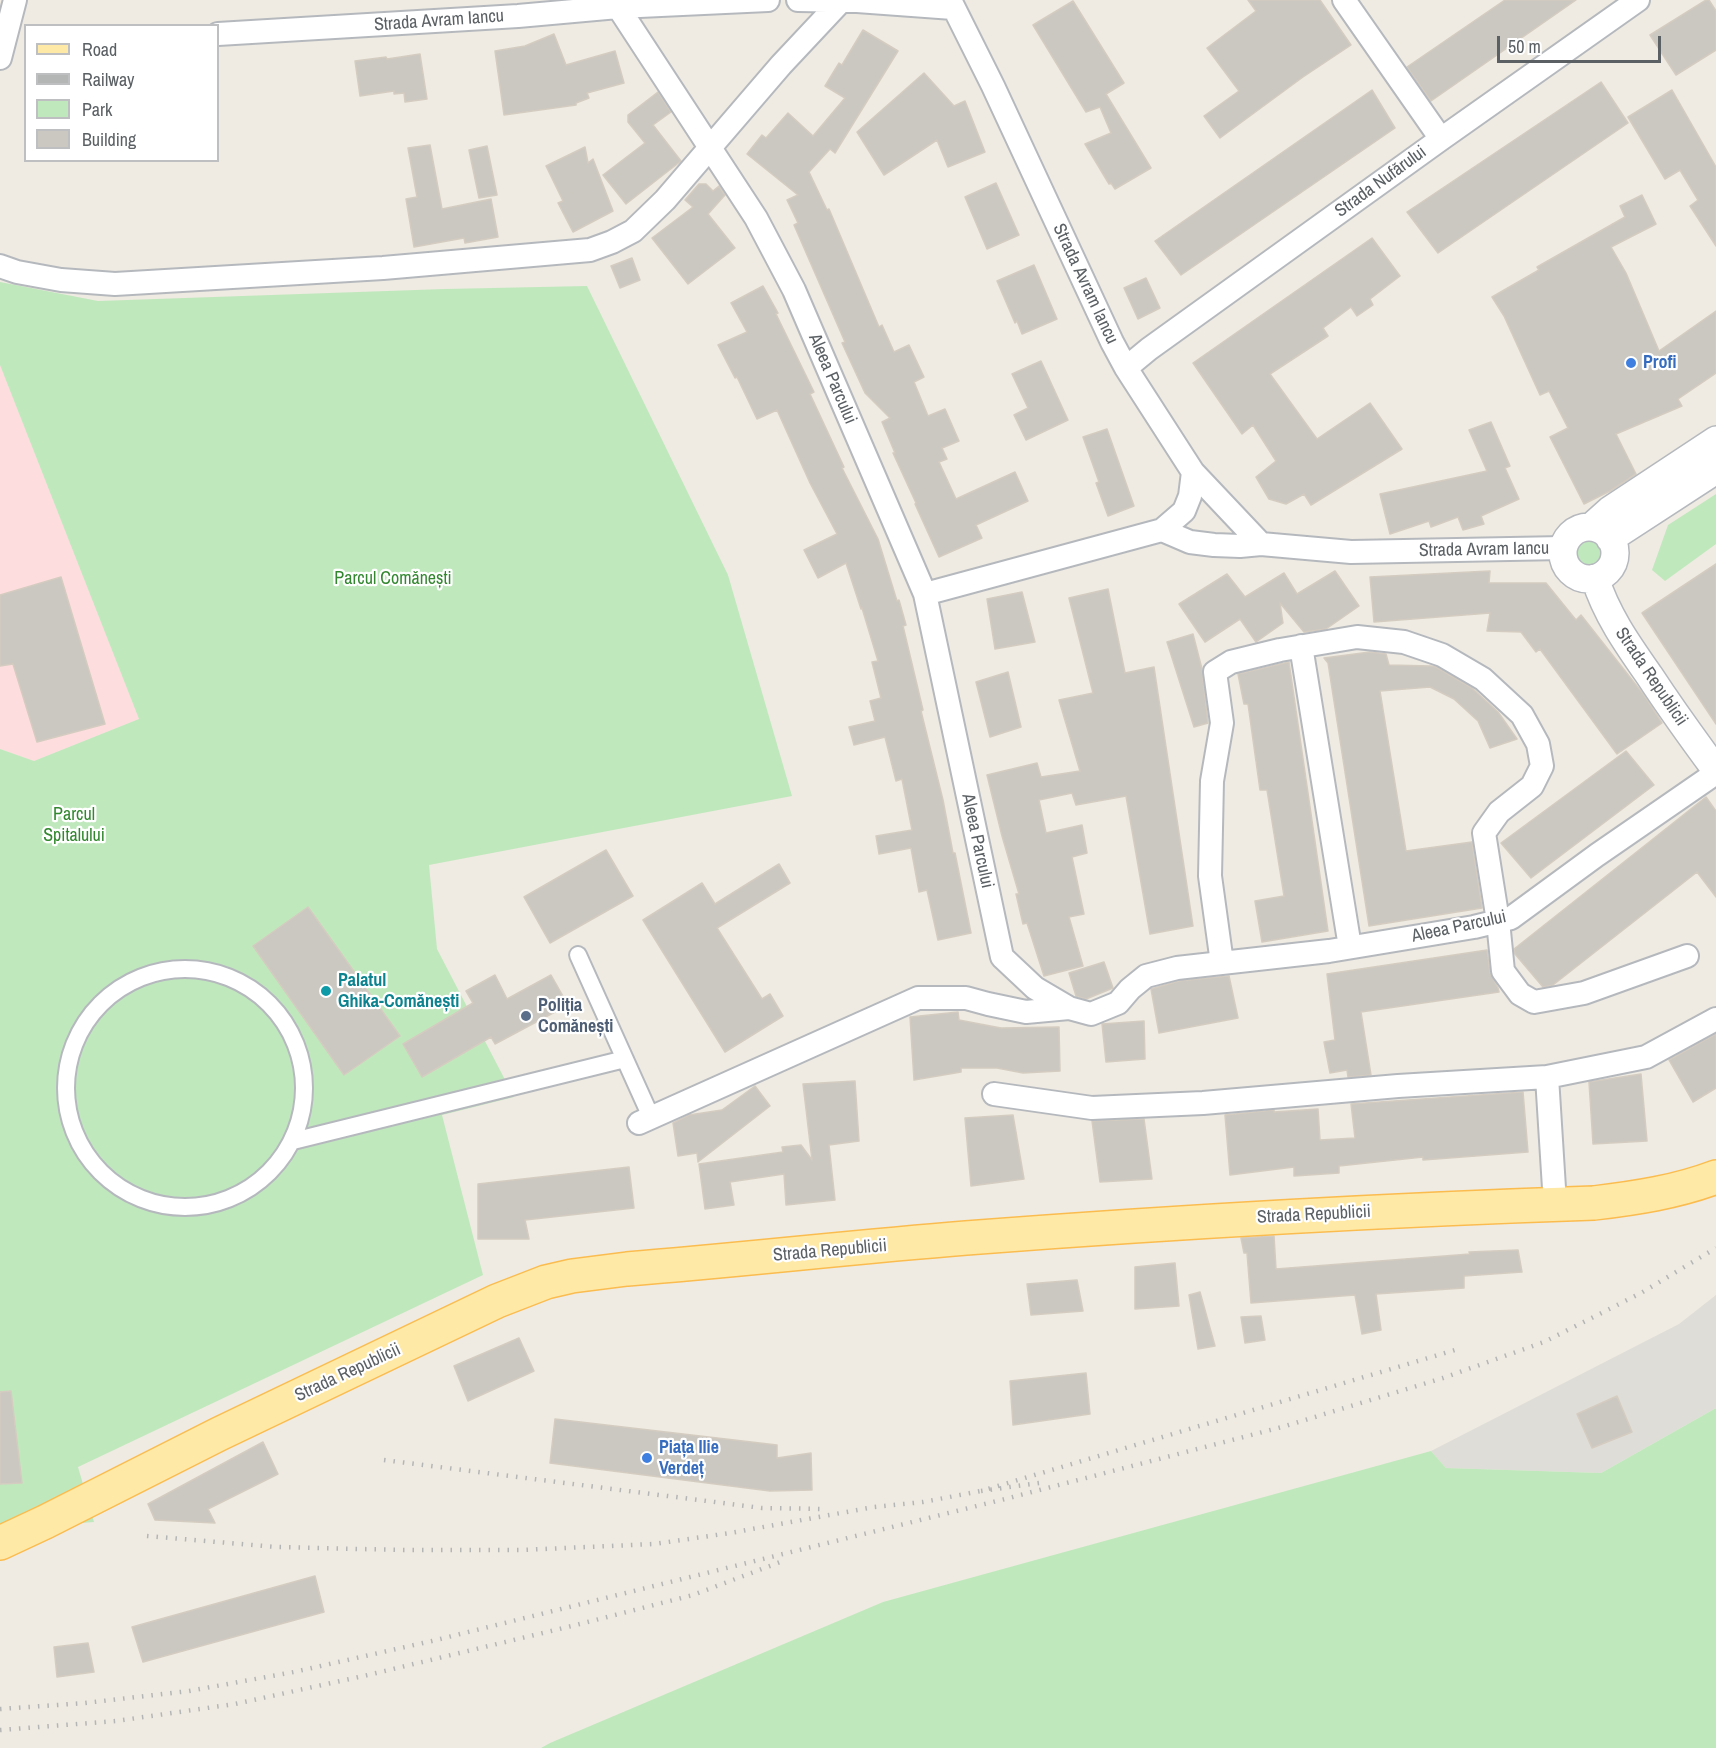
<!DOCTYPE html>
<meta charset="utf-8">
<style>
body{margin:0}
#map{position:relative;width:1716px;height:1748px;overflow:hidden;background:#efebe2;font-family:"Archivo Narrow",sans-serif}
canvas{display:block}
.legend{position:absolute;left:24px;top:24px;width:195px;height:138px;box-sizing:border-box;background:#fff;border:2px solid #bdbfc1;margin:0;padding:8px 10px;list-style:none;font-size:18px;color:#5b6064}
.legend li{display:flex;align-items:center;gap:12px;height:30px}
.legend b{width:30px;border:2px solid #bdbfc1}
.scale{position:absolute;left:1497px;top:36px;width:164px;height:27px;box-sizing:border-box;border:3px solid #5b6064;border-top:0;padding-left:8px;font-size:18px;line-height:21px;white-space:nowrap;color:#5b6064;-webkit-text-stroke:4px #fff;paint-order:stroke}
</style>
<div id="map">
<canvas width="1716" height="1748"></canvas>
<ul class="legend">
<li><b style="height:8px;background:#ffe9a7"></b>Road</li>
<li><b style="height:8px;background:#b4b5b5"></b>Railway</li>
<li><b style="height:16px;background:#c0e8bd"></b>Park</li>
<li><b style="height:16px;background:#cbc7c1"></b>Building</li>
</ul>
<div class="scale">50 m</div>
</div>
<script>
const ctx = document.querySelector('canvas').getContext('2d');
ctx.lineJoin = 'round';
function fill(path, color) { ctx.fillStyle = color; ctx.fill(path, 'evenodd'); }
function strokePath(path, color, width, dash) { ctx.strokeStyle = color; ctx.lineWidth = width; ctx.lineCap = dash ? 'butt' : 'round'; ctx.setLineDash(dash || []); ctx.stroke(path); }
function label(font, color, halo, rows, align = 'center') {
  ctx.font = font + ' "Archivo Narrow",sans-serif'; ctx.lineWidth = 4.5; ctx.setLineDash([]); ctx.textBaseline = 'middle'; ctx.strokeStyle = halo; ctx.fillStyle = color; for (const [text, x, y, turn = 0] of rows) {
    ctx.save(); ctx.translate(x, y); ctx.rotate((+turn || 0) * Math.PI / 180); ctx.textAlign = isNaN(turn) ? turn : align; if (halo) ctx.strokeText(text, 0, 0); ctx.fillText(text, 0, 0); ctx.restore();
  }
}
fill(new Path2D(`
 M1716,1295V1408L1601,1473L1446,1468L1431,1451L1679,1324Z`), '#dfddd7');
fill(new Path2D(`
 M0,365L139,719L34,761L0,749Z`), '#fddddd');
fill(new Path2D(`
 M0,282L98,301L444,289L587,286L728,575L792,796L429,865L437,949L514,1097L442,1115L483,1275L78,1467L94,1522L0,1529V749L34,761L139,719L0,365Z
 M1716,494V544L1665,581L1652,570L1668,525Z
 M1574 552a14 14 0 1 1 28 0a14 14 0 1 1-28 0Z
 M1716,1408V1748H541L550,1743L883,1602L1431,1451L1446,1468L1601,1473Z`), '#c0e8bd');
const building = new Path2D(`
 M1248,0H1320L1351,45L1303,77L1220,138L1204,116L1239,91L1207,48L1256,11Z
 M1505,0H1576L1431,101L1407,67Z
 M1706,0H1709L1716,11V50L1676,75L1650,35Z
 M1073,1L1124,83L1106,94L1151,168L1115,189L1111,183L1109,184L1085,144L1111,133L1100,107L1086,112L1033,25Z
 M863,30L898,51L835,153L830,149L809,172L827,210L829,209L879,327L882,325L894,352L909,345L924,377L914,382L928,416L945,409L959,441L942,448L947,459L939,462L956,499L1015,472L1028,501L976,525L982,538L939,557L915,504L916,503L893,453H895L882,422L890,418L865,393L842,343L845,342L794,225L798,223L787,200L798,195L747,154L762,135L766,138L788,113L813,136L845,98L825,86L839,63L842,65Z
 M554,34L566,65L615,51L624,83L587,93L589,98L576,103V105L504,115L495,51L525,46Z
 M420,54L427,99L405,102L404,93L394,94V91L360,96L355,61L386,57L387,59Z
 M924,73L954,106L965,101L985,152L948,167L937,140L884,175L857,132Z
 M1601,82L1628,123L1438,253L1407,212Z
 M1372,90L1395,128L1181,275L1155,241Z
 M1672,90L1716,167V246L1690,206L1698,200L1680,170L1665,179L1628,117Z
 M658,92L671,112L653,125L681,161L626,204L603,175L645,143L628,122V115Z
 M430,145L442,209L491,199L498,237L465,243L464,238L414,247L406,199L417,197L408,148Z
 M487,146L497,195L479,198L469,150Z
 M585,147L588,163L593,159L613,211L573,232L558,203L563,201L546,166Z
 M996,183L1019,235L987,249L965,197Z
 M699,184H706L713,191L719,186L725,195L708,214L735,248L688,284L652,238L693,207L685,200Z
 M1642,195L1656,224L1611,247L1626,273L1659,351L1716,311V373L1678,399L1682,406L1616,434L1636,474L1610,491L1584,504L1550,437L1568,428L1549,391L1540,395L1504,316L1492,297L1539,270L1537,267L1625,217L1620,206Z
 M1372,238L1400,276L1370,299L1373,305L1357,316L1351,307L1323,328L1328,336L1270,374L1317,439L1370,403L1402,449L1311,505L1304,494L1286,504L1269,499L1256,477L1276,461L1253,425L1242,434L1193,363Z
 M632,258L640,280L620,288L611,266Z
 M1034,265L1057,319L1022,334L1017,321L1015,323L997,281Z
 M1146,278L1160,308L1138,319L1124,288Z
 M763,286L778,313L776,314L814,392L810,394L844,467L842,468L878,539L897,601L899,600L906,625L903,626L923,710L921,711L943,800L953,853H955L971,933L938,940L927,890L919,892L911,848L879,854L876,836L912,830L902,779L896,781L885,737L854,745L849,727L875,721L870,701L881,698L872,662L878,661L862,608L861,609L846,563L818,578L804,550L837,534L810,483L777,410L757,419L737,377L735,378L718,345L747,332L731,303Z
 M1041,361L1068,420L1026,440L1014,415L1028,408L1012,374Z
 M1491,422L1510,466L1505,468L1519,499L1481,516L1484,524L1463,530L1458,517L1431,527L1429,521L1390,534L1380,494L1487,471L1469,430Z
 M1107,429L1134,506L1108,516L1096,483L1099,482L1083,437Z
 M1716,564V724L1642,613Z
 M1335,571L1359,606L1326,629L1304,632L1280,603L1283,623L1256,642L1240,619L1205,642L1179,604L1227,574L1245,597L1284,573L1297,594Z
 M1490,571L1489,583H1546L1576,620L1581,615L1644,695L1662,723L1617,754L1540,649L1536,652L1521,632L1487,631L1490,613L1374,622L1370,577Z
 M61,577L105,724L37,742L13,664L0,666V595Z
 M1108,589L1125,673L1154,667L1193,926L1150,934L1126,796L1076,805L1072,793L1039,800L1046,833L1082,825L1087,853L1072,857L1084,914L1069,917L1083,966L1044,976L1027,923L1023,924L1016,894H1019L1002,836L987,775L1037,763L1041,777L1080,771L1059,700L1093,693L1069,598Z
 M1022,592L1035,642L995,649L987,599Z
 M1193,634L1202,669L1208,723L1194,727L1167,642Z
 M1370,652L1386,654L1389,665L1431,666L1436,667L1472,688L1498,712L1517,739L1490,748L1478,721L1454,699L1430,687L1380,691L1406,851L1472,842L1482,908L1369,926L1328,663L1324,658Z
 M1289,662L1328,931L1262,942L1255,901L1284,896L1267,790H1260L1248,704H1244L1238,674Z
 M1008,672L1021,727L990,737L976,682Z
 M1626,751L1654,785L1531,878L1501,843Z
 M1706,797L1716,811V897L1697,872L1553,985L1543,987L1515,954L1514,949Z
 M606,850L633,896L550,943L524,897Z
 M779,864L790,883L717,928L762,999L770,994L783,1016L725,1052L643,920L702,883L715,904Z
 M308,907L400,1036L344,1075L253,946Z
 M1487,950L1490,973L1498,988L1499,992L1361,1012L1371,1075L1348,1077L1347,1070L1330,1073L1324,1042L1335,1040L1327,974Z
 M1104,962L1113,988L1086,999L1076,996L1069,973Z
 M495,975L507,999L551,975L568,1005L495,1044L491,1037L422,1077L403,1044L473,1003L466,991Z
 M1229,976L1238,1018L1159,1033L1151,989L1179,981Z
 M958,1012L959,1020L1001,1028L1059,1027L1060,1071L1023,1073L997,1068H961V1072L914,1080L910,1017Z
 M1144,1021L1145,1059L1106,1062L1102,1024Z
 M1716,1034V1088L1693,1102L1669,1060Z
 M1641,1074L1647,1141L1593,1144L1589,1082Z
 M855,1081L859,1141L829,1145L835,1200L786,1205L784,1174L730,1182L734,1205L705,1209L699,1164L783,1152L782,1147L801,1145L812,1160L803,1084Z
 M755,1086L770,1106L698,1162L697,1153L678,1156L673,1123L689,1115L722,1110Z
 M1523,1092L1528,1152L1423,1160V1157L1339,1166V1173L1294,1176V1167L1230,1175L1225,1115L1274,1110V1112L1318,1109L1320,1140L1355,1138L1351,1104Z
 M1013,1115L1024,1179L971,1186L965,1118Z
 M1144,1119L1152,1179L1100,1182L1092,1121Z
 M629,1167L634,1208L525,1220L529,1239H478V1184Z
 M1274,1236L1276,1269L1470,1254L1469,1252L1518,1250L1522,1272L1464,1276V1288L1376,1294L1381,1330L1362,1334L1355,1295L1251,1303L1247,1253H1244L1241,1238Z
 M1175,1263L1179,1306L1135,1309V1267Z
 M1077,1280L1083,1311L1031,1315L1027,1284Z
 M1200,1292L1215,1346L1198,1349L1189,1295Z
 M1261,1316L1265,1340L1245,1343L1241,1317Z
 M519,1338L534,1371L468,1401L454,1366Z
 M1086,1373L1090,1414L1013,1425L1010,1381Z
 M11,1391L22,1483L0,1484V1392Z
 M1617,1396L1632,1432L1592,1448L1577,1414Z
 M555,1419L777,1445V1458L811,1453L812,1490L770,1491L550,1463Z
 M263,1442L278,1474L208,1509L215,1523L155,1520L148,1504Z
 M315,1576L324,1612L143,1662L132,1627Z
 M88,1643L94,1672L57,1677L54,1647Z`);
fill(building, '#cbc7c1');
strokePath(building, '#d4ccc0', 1.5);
const pedestrian = new Path2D(`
 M578,955L651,1117
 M66 1088a119 119 0 1 1 238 0a119 119 0 1 1-238 0Z
 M293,1141L625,1059`);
const minor = new Path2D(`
 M798,0L857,1L953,8
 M950,0L993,86L1112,342L1126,368L1193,472L1261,544
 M1344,0L1441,139
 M618,7L756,218L794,290L925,594L1002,957L1035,988L1069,1008L1091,1014L1118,1003L1130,989L1146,976L1177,968L1329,951L1474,927L1511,918L1597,855L1716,773
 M218,34L518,16L618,7L768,0
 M0,58L15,0
 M0,266L17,272L61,280L115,284L383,268L590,250L612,242L633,231L665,200L781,65L841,1
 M1126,368L1149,349L1441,139L1638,0
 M1162,530L1190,542L1214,545L1240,546L1261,544L1351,552L1563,548
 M925,594L1162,530L1184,511L1190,496L1193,472
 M1301,646L1350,947
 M1222,963L1210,876L1212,781L1222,723L1215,672L1231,662L1280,650L1357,637L1404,642L1442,655L1483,679L1522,715L1538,744L1542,766L1532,786L1499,812L1484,833L1498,921L1503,971L1520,994L1534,1002L1584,993L1687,956
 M1547,1077L1555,1204
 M994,1094L1092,1108L1203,1103L1398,1086L1547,1077L1646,1057L1716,1019
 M639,1123L918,998H966L988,1004L1026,1012L1069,1008`);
const tertiary = new Path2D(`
 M1563 553a26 26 0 1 1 52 0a26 26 0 1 1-52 0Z
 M1591,527L1610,510L1716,440
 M1610,539L1716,470
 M1595,578C1606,614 1628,645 1649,675C1670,707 1693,739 1716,770`);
const primary = new Path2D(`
 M0,1543L45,1522L219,1434L497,1301L546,1282L572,1276L627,1269C740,1260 853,1247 966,1238C1175,1222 1384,1210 1594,1203C1636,1198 1676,1192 1716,1177`);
strokePath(pedestrian, '#b5b9be', 20);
strokePath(minor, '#b5b9be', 26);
strokePath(tertiary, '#b5b9be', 30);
strokePath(primary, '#fbbc4f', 36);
strokePath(pedestrian, '#fff', 16);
strokePath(minor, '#fff', 22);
strokePath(tertiary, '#fff', 27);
strokePath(primary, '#ffe9a7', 33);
strokePath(new Path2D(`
 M384,1460L762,1508L825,1509
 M1039,1483L981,1491L1455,1350
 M147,1536L276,1547L403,1550H521L654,1544L730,1533L874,1507L923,1502L981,1491
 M0,1709L85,1703L189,1691L294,1672L432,1641L1005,1499L1282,1427L1443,1378L1544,1342L1641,1293L1716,1248
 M0,1730L116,1721L235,1704L368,1675L576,1625L693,1595L783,1561`), '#b4b5b5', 4.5, [1.5, 8]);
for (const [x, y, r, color] of [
 [1631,363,6,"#3f7fe0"],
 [326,991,6,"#0f9aa8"],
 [526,1016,6,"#5c6f8a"],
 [647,1458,6,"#3f7fe0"]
]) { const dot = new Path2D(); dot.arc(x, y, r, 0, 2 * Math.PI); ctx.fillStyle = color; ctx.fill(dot); strokePath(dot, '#fff', 2); }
label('18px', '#5b6064', '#fff', [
 ["Strada Avram Iancu",439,21,-4],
 ["Strada Nufărului",1381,182,-36],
 ["Strada Avram Iancu",1085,284,65],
 ["Aleea Parcului",832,379,67],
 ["Strada Avram Iancu",1484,550,-1],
 ["Strada Republicii",1651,677,56],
 ["Aleea Parcului",977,841,78],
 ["Aleea Parcului",1459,927,-12],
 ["Strada Republicii",1314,1215,-3],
 ["Strada Republicii",830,1251,-5],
 ["Strada Republicii",348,1373,-25]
]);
label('bold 18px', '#366cbe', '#fff', [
 ["Profi",1643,363],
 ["Piața Ilie",659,1448],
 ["Verdeț",659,1469]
], 'left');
label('18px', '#32872f', '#fff', [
 ["Parcul Comănești",393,579],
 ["Parcul",74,815],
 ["Spitalului",74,836]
]);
label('bold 18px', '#0d838f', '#fff', [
 ["Palatul",338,981],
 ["Ghika-Comănești",338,1002]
], 'left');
label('bold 18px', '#4e5e75', '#fff', [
 ["Poliția",538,1006],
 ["Comănești",538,1027]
], 'left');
</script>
